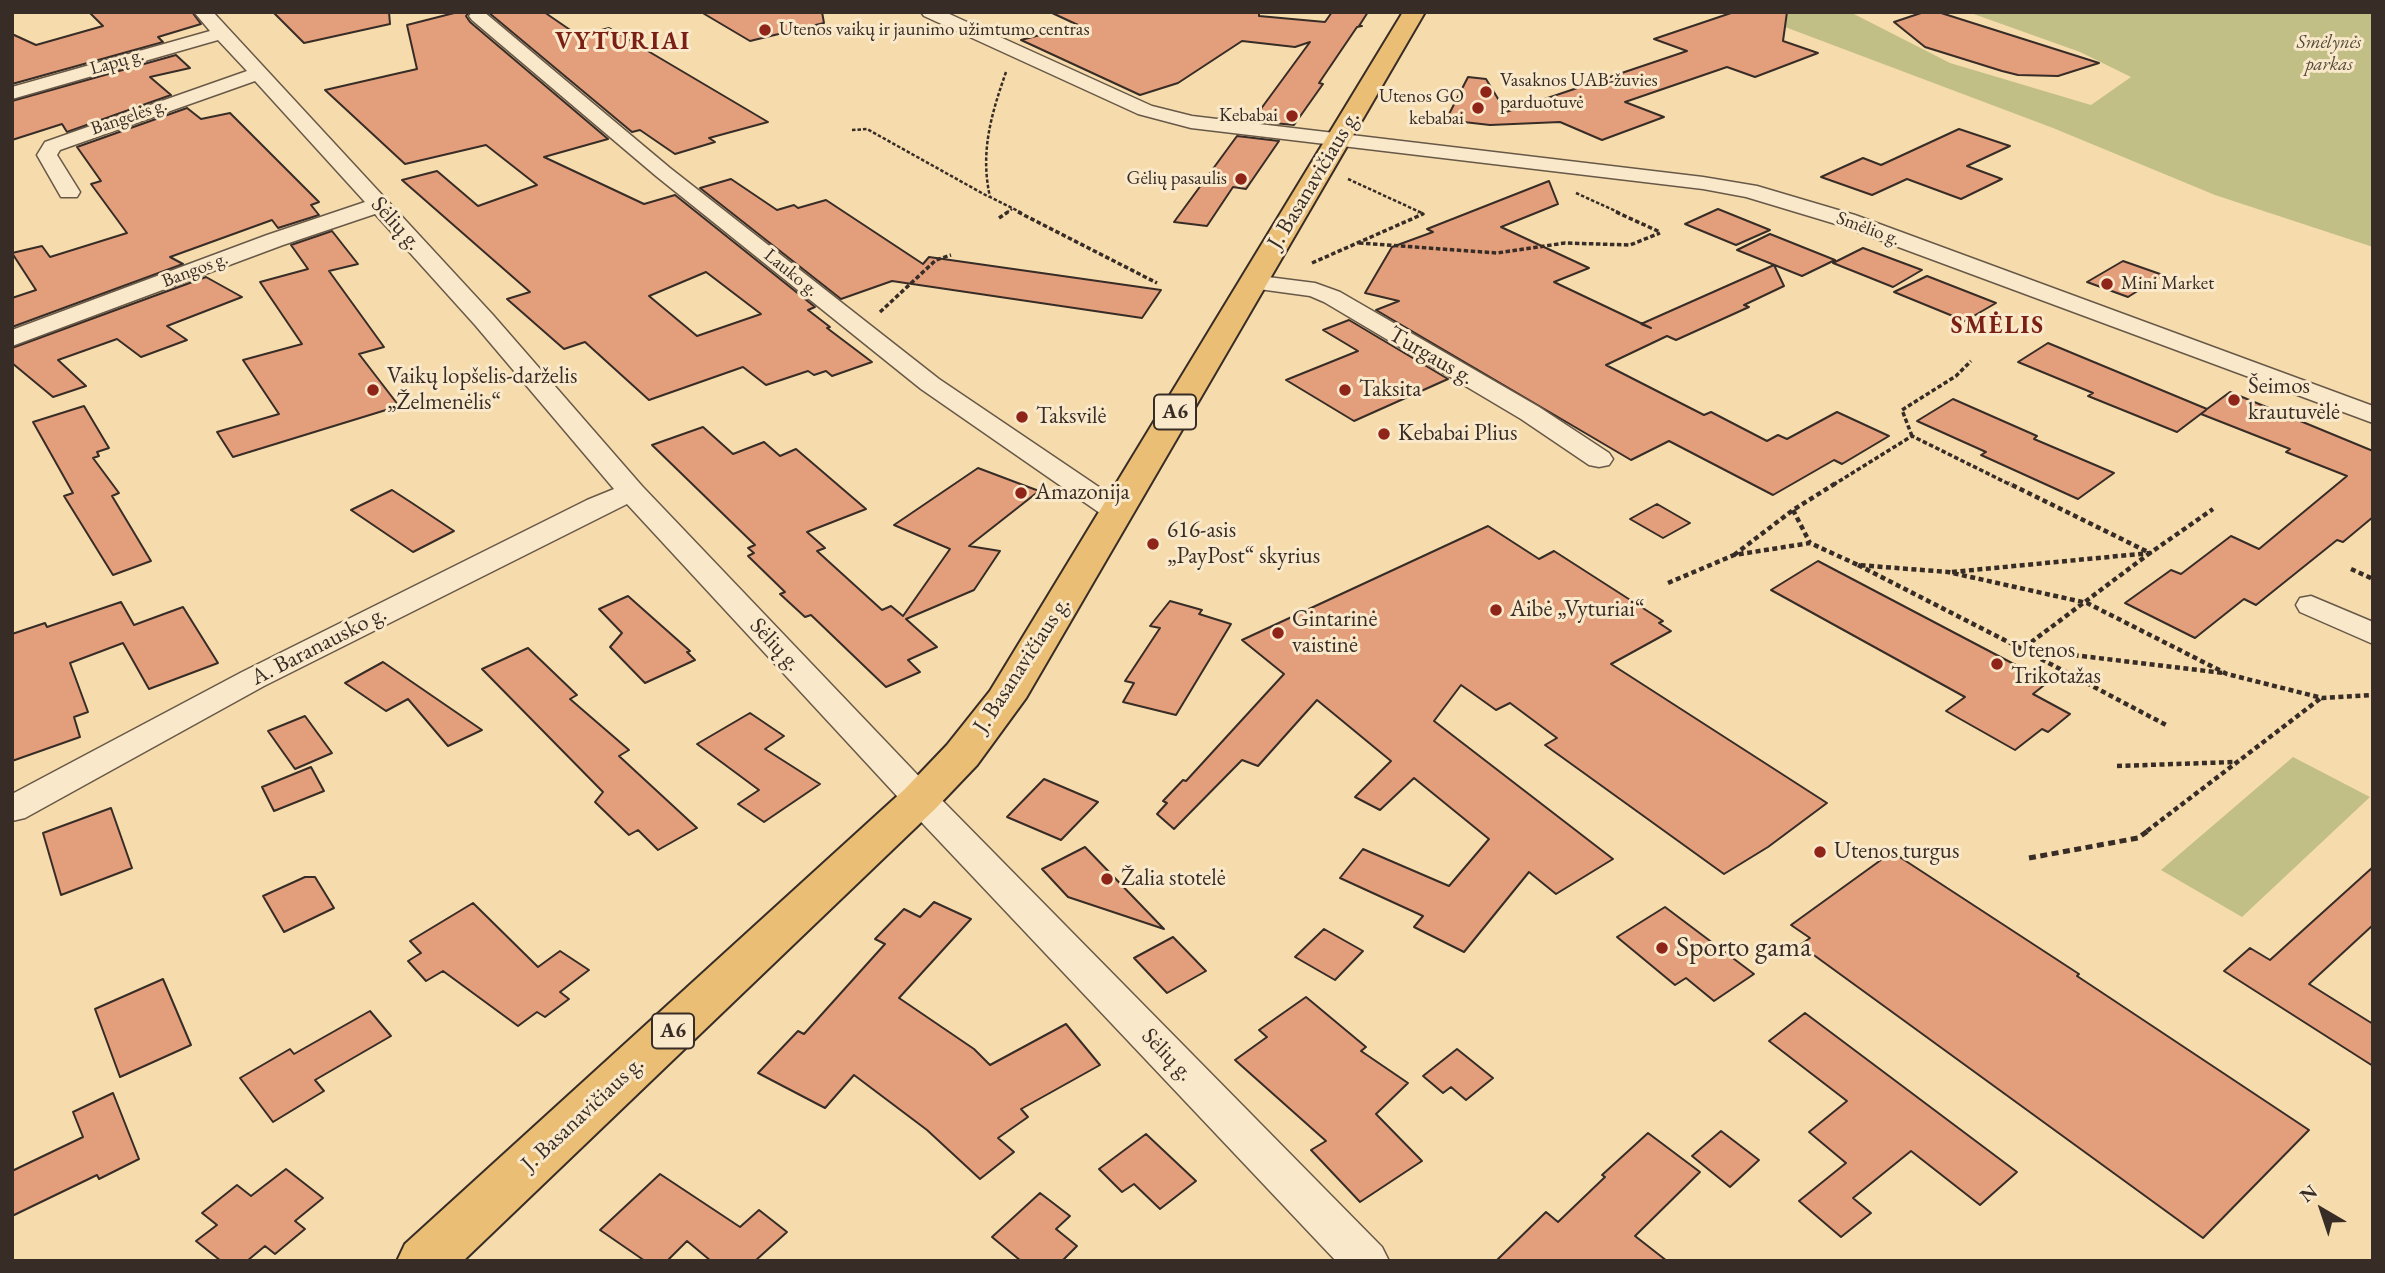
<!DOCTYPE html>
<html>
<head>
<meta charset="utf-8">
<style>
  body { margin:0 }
  #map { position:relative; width:2385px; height:1273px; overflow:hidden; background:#f6dcac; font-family:"EB Garamond",serif }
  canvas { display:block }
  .frame { position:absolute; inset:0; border:14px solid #382c26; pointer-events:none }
  .north { position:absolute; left:2287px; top:1175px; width:70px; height:70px; -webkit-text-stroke:5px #f9e8c9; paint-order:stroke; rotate:321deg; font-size:19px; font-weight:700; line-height:28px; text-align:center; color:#382c26 }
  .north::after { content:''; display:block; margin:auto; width:24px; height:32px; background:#382c26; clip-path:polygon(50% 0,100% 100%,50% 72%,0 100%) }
</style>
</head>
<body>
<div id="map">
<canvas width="2385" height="1273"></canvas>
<div class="frame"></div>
<div class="north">N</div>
</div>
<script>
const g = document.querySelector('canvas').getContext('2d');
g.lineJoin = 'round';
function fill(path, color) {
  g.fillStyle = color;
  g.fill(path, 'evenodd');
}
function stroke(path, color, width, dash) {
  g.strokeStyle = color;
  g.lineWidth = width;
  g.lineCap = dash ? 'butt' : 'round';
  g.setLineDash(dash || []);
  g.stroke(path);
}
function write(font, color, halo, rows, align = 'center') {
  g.font = font + ' "EB Garamond",serif';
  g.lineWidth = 6;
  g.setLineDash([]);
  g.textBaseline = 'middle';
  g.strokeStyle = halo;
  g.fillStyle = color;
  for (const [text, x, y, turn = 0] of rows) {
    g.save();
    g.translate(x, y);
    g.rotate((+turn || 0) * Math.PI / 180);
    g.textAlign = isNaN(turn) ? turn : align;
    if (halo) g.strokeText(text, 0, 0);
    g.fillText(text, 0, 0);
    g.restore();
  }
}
fill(new Path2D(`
  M1787,12H1850L1950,63L2091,105L2131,77L2080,52L1968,12H2373V247L2215,195L2053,128L1785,27Z
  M2293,757L2370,797L2242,917L2161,870Z`), '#c1bf86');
const building = new Path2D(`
  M89,12H192L201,24L158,37L163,42L12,84V34L36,45L103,26Z
  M273,12H389L390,24L304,43Z
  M458,12H469L466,16L470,22L608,139L544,157L644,204L675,195L815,307L808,310L830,327L827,328L872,362L832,376L826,371L814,375L808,371L766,385L743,367L649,400L585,342L564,349L507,299L530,292L402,180L437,171L478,206L537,185L486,145L405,164L325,90L417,69L407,25ZM706,272L761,314L697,336L649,296Z
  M488,12H544L579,36L609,28L768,122L709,138L715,142L675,154L640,130L632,132Z
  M701,12H822L824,23L750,41Z
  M1050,12H1259V16L1325,22L1332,12H1368L1359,26H1362L1357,27L1319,83L1323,84L1294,125L1252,121L1310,42L1295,47L1242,41L1178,83L1140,95L1021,40L1078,25Z
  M1734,12H1787L1783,41L1818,53L1755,77L1727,67L1625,102L1664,117L1602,140L1560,122L1490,125L1446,120L1468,77L1486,79L1506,112L1687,51L1654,39Z
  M1924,12H1938L2099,63L2058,76L2018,75L2002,71L1925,47L1894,22Z
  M176,55L190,68L150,77L171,95L67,132L62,124L12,140V101Z
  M187,108L201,119L230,113L319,202L311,205L319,215L278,228L272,220L170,257L183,264L12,327V298L36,290L12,253L42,246L50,257L127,233L91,184L101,181L77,147Z
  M1959,129L2010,146L1967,166L2002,179L1961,199L1907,179L1872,195L1821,177L1863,158L1881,165Z
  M1237,136L1279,141L1246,189L1233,187L1207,226L1174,222Z
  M731,179L777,210L794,205L798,208L826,200L923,264L929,257L1161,290L1142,318L892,281L841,299L700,188Z
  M1549,181L1558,204L1501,227L1589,268L1554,282L1651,328L1641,324L1774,265L1784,286L1744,305L1749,307L1676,340L1667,336L1606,365L1704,415L1711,412L1767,441L1778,435L1787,439L1837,412L1889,436L1842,464L1834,460L1773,495L1669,441L1631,460L1376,310L1399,301L1365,293L1392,247L1433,232L1427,229Z
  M1718,209L1770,230L1736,245L1685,224Z
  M332,231L358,264L329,271L384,347L359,354L399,406L233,457L217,432L279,414L243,360L302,344L260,282L308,269L291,245Z
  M1770,234L1835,260L1802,276L1737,250Z
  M1863,248L1922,270L1893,287L1833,263Z
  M2123,261L2163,275L2128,297L2087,282Z
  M1927,276L1996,303L1965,321L1894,292Z
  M206,277L242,297L167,326L187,340L141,357L117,339L58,360L86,386L53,397L12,363V348Z
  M1349,320L1448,379L1354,421L1286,380L1358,351L1323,330Z
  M2048,343L2207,409L2230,392L2373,451V517L2343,542L2337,540L2256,605L2244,599L2195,638L2125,603L2171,570L2181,574L2231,536L2259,549L2347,476L2286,452L2290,449L2201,414L2206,410L2177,432L2088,396L2093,393L2018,362Z
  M1953,399L2037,436L2034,439L2114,473L2078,499L1981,455L1986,452L1917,421Z
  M84,406L109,448L97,452L99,456L93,458L119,493L112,496L151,561L113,575L64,496L73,493L33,422Z
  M703,427L733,454L764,442L780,456L796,449L866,509L807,532L825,548L817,551L882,610L891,606L903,616L950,549L894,525L978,468L1039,491L969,546L1000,551L974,590L906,619L937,647L908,660L920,672L886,687L811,615L805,617L780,594L785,592L748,556L754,553L748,548L755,545L652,445Z
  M392,490L412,503L454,531L413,552L351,510Z
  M1657,504L1690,523L1663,538L1630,519Z
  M1488,526L1539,559L1554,551L1663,621L1659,623L1671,631L1611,664L1827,803L1768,847L1724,874L1545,745L1557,738L1510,703L1496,710L1461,685L1434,721L1613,859L1556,894L1529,872L1464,952L1414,927L1423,916L1340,878L1363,849L1449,886L1489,839L1414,778L1380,810L1355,797L1391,761L1317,700L1258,766L1242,760L1174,829L1157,814L1167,803L1163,801L1183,780L1186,781L1284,674L1242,640Z
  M1818,561L2048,682L2033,694L2070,714L2048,732L2042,729L2015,750L1946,711L1965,697L1771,590Z
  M628,596L690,651L687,652L695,660L645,683L610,647L622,633L599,609Z
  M1170,601L1202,610L1199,614L1231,624L1176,715L1123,702L1134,683L1125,681L1160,628L1150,626Z
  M121,602L134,625L183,607L218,663L149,689L123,643L70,663L88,712L74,717L80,737L12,761V634L45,623L47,627Z
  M528,648L577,695L570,699L629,750L619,756L697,828L658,850L638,830L629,835L595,802L603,792L482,669Z
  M383,662L396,671L482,730L448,746L408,699L386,711L345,683Z
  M750,713L784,736L765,749L820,784L764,822L738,804L759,790L697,744Z
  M305,716L332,753L295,769L268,731Z
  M311,767L324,791L274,811L262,787Z
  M1044,779L1098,802L1061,840L1007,817Z
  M111,808L132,868L61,895L43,833Z
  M1085,847L1164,929L1068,897L1042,869Z
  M1892,852L2079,974L2077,976L2309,1130L2203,1238L1800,945L1810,938L1791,925Z
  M2373,867V925L2309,984L2373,1024V1066L2224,971L2250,948L2270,960Z
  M305,877H315L334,908L284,932L263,896Z
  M934,902L971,919L899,998L974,1049L990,1065L1066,1024L1100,1065L1021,1109L1028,1117L998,1138L1014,1152L980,1179L927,1130L854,1075L825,1108L758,1073L798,1031L804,1034L885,944L875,939L904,909L920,917Z
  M473,903L538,967L560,951L589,970L560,992L569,999L545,1017L537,1012L518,1026L443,971L426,981L408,961L421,953L410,941Z
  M1665,907L1754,974L1714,1001L1686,978L1675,985L1617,937Z
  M1324,929L1363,951L1335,980L1295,957Z
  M1173,937L1206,971L1167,993L1134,958Z
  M163,979L191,1045L120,1077L95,1009Z
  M1306,997L1366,1047L1361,1051L1408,1083L1376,1114L1422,1161L1360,1202L1311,1150L1326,1141L1235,1060L1267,1037L1259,1030Z
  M370,1011L391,1036L315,1080L324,1091L273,1122L240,1078L290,1049L294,1054Z
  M1805,1013L2017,1172L1980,1205L1911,1151L1853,1198L1871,1213L1841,1237L1799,1201L1846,1163L1809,1132L1847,1101L1769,1041Z
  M1457,1049L1493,1078L1466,1100L1451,1087L1443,1093L1423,1076Z
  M113,1093L139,1159L99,1179L97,1175L12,1216V1171L83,1137L73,1112Z
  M1721,1131L1759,1160L1730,1187L1692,1156Z
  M1648,1133L1700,1172L1635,1236L1667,1261H1496L1546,1212L1558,1222L1605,1177L1602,1175Z
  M1146,1134L1196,1181L1160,1209L1134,1184L1122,1192L1099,1169Z
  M286,1169L323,1198L295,1221L305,1229L275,1254L265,1246L247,1261H221L196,1241L217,1225L202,1213L237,1185L251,1196Z
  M660,1174L740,1227L759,1210L787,1232L755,1261H711L687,1241L667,1261H645L600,1230Z
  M1040,1193L1070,1216L1056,1229L1077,1246L1062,1261H1021L992,1237Z`);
fill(building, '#e39f7c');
stroke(building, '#382c26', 2);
const street = new Path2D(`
  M194,12H213L493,315L642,486L932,790L1382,1247L1389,1261H1336L908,808L627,504L264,686L25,818L12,821V794L242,672L587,500L614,489L475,325L375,214L283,245L12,346V330L267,235L365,202L255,81L60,150L57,155L80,192L77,197H61L37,155L45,142L247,71L218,40L12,99V87L210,31Z
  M472,12H484L670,168L939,379L1127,506L1131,512L1127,518L1117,521L1107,518L921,389L656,176L472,20L469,16Z
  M921,12H945L1152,106L1192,116L1703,177L1757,186L1855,215L2373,406V423L1839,225L1746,197L1703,189L1191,128L1138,114L924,16Z
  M1252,275L1315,283L1340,292L1539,407L1609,453L1613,459L1609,465L1599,467L1589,465L1521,419L1324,302L1310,296L1244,287L1240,282L1244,277Z
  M2311,596L2373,622V644L2300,612L2296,605L2300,598Z`);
const primary = new Path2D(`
  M1403,12H1425L1026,698L977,765L935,809L463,1261H397L405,1244L905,789L947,745L990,691Z`);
stroke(street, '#685848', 3);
stroke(primary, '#382c26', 4);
stroke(new Path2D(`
  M1006,72C991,115 980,152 990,197L1022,213
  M852,130L867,129L989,197
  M1348,179L1422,213
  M1576,193L1620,213
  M1006,213L1012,209`), '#382c26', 2.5, [3.5, 2]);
stroke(new Path2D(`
  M1018,212L1157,283
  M1616,212L1660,232
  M999,218L1008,212
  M1359,243L1497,253L1565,243L1630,245L1660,233
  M1312,263L1423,214L1418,212
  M880,312L936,260L951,255
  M1912,436L1902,410L1956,376L1971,361
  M1833,485L1912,436L2011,485`), '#382c26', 3.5, [4.5, 2.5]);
stroke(new Path2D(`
  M1793,510L1810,543
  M1734,555L1793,510L1836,483
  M1858,565L2022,649L2150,553L2008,483
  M2351,569L2373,579
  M1952,572L2150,553L2213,509
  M1668,583L1734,555L1810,543L1858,565L1948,572L2087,603L2227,674L2322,698L2373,695
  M2023,649L2223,673
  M2026,651L2166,725
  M2117,766L2235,762
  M2147,831L2321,698`), '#382c26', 4.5, [5, 3.5]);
stroke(new Path2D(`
  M2029,858L2138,838L2149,830`), '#382c26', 5, [7, 4.5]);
fill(street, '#f9e8c9');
fill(primary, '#ebbe76');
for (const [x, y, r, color] of [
  [765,30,7,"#8f2418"],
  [1486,92,7,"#8f2418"],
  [1478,108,7,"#8f2418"],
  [1292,116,7,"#8f2418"],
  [1241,179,7,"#8f2418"],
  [2107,284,7,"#8f2418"],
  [373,390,7,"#8f2418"],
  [1345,390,7,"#8f2418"],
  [2234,400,7,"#8f2418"],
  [1022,417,7,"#8f2418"],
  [1384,434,7,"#8f2418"],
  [1021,493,7,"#8f2418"],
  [1153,544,7,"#8f2418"],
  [1496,610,7,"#8f2418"],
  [1278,633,7,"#8f2418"],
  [1997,664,7,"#8f2418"],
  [1820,852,7,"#8f2418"],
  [1107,879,7,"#8f2418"],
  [1662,948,7,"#8f2418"]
]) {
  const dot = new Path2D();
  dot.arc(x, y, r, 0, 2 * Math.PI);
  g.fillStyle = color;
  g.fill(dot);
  stroke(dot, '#f9e8c9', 2.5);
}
write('19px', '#382c26', '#f9e8c9', [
  ["Utenos vaikų ir jaunimo užimtumo centras",779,30],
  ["Vasaknos UAB-žuvies",1500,81],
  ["parduotuvė",1500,103],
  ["Utenos GO",1464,97,"right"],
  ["kebabai",1464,119,"right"],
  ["Kebabai",1278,116,"right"],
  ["Gėlių pasaulis",1227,179,"right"],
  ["Mini Market",2121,284]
], 'left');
write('italic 19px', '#534939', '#f9e8c9', [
  ["Smėlynės",2329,43],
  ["parkas",2329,65]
]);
write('19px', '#382c26', '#f9e8c9', [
  ["Lapų g.",117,62,-16],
  ["Bangelės g.",129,117,-19],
  ["Smėlio g.",1868,229,20],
  ["Bangos g.",195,270,-21],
  ["Lauko g.",791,273,39]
]);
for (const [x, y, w] of [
  [1175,412,42],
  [673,1031,42]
]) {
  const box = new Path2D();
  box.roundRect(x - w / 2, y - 17.5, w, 35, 5);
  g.fillStyle = '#f9e8c9';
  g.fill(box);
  stroke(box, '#382c26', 2);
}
write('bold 21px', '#382c26', null, [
  ["A6",1175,412],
  ["A6",673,1031]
]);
write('23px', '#382c26', '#f9e8c9', [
  ["J. Basanavičiaus g.",1314,180,-59],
  ["Sėlių g.",396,224,48],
  ["Turgaus g.",1431,356,30],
  ["Sėlių g.",775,645,47],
  ["A. Baranausko g.",319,646,-27],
  ["J. Basanavičiaus g.",1022,665,-57],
  ["Sėlių g.",1167,1055,46],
  ["J. Basanavičiaus g.",583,1114,-43]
]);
write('23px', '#382c26', '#f9e8c9', [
  ["Vaikų lopšelis-darželis",387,377],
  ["„Želmenėlis“",387,403],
  ["Šeimos",2248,387],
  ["krautuvėlė",2248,413],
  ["Taksita",1359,390],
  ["Taksvilė",1036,417],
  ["Kebabai Plius",1398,434],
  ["Amazonija",1035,493],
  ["616-asis",1167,531],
  ["„PayPost“ skyrius",1167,557],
  ["Aibė „Vyturiai“",1510,610],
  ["Gintarinė",1292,620],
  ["vaistinė",1292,646],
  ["Utenos",2011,651],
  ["Trikotažas",2011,677],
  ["Utenos turgus",1834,852],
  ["Žalia stotelė",1121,879]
], 'left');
g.letterSpacing = '2px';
write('bold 24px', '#7a1f14', '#f9e8c9', [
  ["VYTURIAI",623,42],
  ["SMĖLIS",1998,326]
]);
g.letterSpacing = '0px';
write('28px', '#382c26', '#f9e8c9', [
  ["Sporto gama",1676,948]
], 'left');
</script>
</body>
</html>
